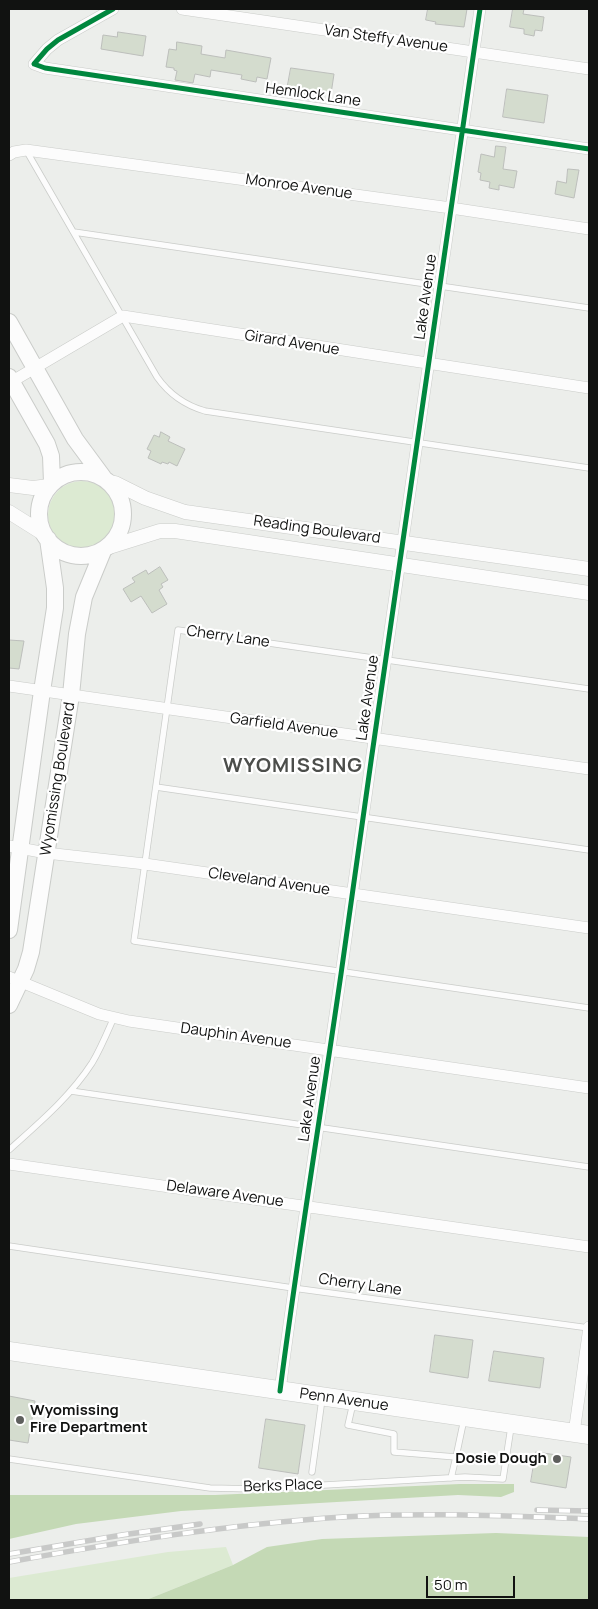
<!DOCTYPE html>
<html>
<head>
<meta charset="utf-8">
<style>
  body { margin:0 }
  #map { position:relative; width:598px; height:1609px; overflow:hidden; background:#eceeeb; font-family:Manrope,sans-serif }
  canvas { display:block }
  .frame { position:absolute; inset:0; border:10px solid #111211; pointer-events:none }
  .scale { position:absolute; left:426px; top:1576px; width:89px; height:22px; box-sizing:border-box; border:2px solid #111211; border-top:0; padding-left:6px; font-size:15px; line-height:18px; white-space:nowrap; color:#111211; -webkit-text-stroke:4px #fff; paint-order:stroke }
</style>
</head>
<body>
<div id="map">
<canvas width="598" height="1609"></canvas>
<div class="frame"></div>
<div class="scale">50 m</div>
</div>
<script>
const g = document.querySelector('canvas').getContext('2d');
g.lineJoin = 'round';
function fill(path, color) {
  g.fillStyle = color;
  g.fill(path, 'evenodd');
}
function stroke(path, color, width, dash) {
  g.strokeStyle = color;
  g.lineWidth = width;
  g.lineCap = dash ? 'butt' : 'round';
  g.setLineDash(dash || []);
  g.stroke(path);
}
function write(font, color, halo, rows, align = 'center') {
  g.font = font + ' Manrope,sans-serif';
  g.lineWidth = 4.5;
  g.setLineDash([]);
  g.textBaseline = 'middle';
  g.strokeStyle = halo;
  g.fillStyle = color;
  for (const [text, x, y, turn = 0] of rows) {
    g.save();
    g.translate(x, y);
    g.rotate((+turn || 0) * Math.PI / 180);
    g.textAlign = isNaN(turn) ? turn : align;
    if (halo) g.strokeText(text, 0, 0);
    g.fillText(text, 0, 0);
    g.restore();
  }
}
fill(new Path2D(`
  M48 515a34 34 0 1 1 68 0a34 34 0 1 1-68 0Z
  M226,1547L233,1565L146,1600H9V1578L168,1552Z`), '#dcead2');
fill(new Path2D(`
  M460,1484H514V1492L501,1497L458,1495L181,1511L76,1524L9,1539V1495H215Z
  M496,1533L589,1537V1600H146L233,1565L267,1547L322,1539Z`), '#c4d9b5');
const building = new Path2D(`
  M428,9H467L464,27L435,24L436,22L426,20Z
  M513,9H524L523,14L544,17L542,31L535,30L534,36L524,34V29L510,27Z
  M118,32L146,36L143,56L101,49L103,35L117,37Z
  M177,42L202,46L201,54L225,58L226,50L271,58L267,79L257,77L256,82L241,79L242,75L211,70L210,77L195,74L193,83L175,80L177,71L174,70V68L166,67L169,49L176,50Z
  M291,68L334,74L331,94L312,91L311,100L299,98V92L287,90Z
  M507,89L548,95L544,123L503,117Z
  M496,146L506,147L503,169L517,171L514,188L499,185V190L489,188L490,182L480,180L481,173L478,172L481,154L494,157Z
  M568,169L579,170L574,198L555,194L557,181L566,183Z
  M161,432L170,437L168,441L185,449L177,466L169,462L168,464L162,462L161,464L148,458L151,451L147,449L154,435L159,437Z
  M160,567L168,580L161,584L163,587L159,590L167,604L152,613L141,596L131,602L123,589L135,582L132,578L146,570L148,574Z
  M9,640L24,641L19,669L9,668Z
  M435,1335L473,1340L468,1378L430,1372Z
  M494,1351L544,1358L540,1388L489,1381Z
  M9,1396L35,1401L28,1443L9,1440Z
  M266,1419L305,1425L298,1474L259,1468Z
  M536,1452L571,1457L566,1488L531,1482Z`);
fill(building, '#d4dcce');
stroke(building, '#bcbebb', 1);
const service = new Path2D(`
  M26,150L157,377C169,394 184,405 205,411L589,468
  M74,232L589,308
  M589,689L178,630L134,941L589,1008
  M156,787L589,850
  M71,1091L589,1167
  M9,1150C39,1123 70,1097 92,1063C101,1048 107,1033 114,1017
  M9,1246L293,1288L589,1328
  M353,1403L348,1425L394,1434V1452L456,1457L464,1419
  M9,1459L210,1488L255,1489L465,1477L503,1479L511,1427
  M312,1472L322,1399
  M451,1478L456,1457`);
const minor = new Path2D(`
  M113,9L58,40L47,49L34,64L45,68L589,149
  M182,9L589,69
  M9,155L14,152L26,150L451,208L589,229
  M11,382L123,316L589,388
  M9,686L589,769
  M9,846L46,853L145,864L589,928
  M9,977L99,1014L129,1021L589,1088
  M9,1164L589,1247
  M280,1391C298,1251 321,1113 341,974C386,652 433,330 480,9
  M574,1433L589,1327`);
const tertiary = new Path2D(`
  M110,482L115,483L145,498L185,512L589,569
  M9,485L33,488L49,486
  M9,512L44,534
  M109,547L160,531H175L589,593`);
const secondary = new Path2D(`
  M9,322L75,439L103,477
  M9,377L47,444L51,456L52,483
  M39 514a42 42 0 1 1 84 0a42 42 0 1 1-84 0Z
  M9,930L42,691L55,608V588L48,539
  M9,1005L26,969L31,952L71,695L77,634L84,597L103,551`);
const primary = new Path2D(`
  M9,1351L589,1435`);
stroke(service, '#caccc9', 7);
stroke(minor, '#caccc9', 12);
stroke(tertiary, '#caccc9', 15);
stroke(secondary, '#caccc9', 18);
stroke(primary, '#caccc9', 19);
stroke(service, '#fcfcfc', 5.5);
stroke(minor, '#fcfcfc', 11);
stroke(tertiary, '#fcfcfc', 14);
stroke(secondary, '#fcfcfc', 16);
stroke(primary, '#fcfcfc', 18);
const rail = new Path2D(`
  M537,1510L589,1511
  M9,1554L122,1535L200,1524
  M9,1562C119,1542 231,1524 343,1517C425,1512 507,1516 589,1519`);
stroke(rail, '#c8c9c8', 5.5);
stroke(rail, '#fff', 4, [11]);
stroke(new Path2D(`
  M113,9L58,40L47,49L34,64L45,68L589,149
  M280,1391C298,1251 321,1113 341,974C386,652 433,330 480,9`), '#00873e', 5);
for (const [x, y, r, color] of [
  [20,1420,5,"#5e5f5d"],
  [557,1459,5,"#5e5f5d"]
]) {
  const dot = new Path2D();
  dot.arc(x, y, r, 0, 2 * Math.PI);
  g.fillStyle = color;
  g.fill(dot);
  stroke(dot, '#fff', 2);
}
write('15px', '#111211', '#fff', [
  ["Van Steffy Avenue",386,39,8],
  ["Hemlock Lane",313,95,8],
  ["Monroe Avenue",299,187,8],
  ["Lake Avenue",426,297,-82],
  ["Girard Avenue",292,343,9],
  ["Reading Boulevard",317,530,8],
  ["Cherry Lane",228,637,8],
  ["Lake Avenue",368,698,-82],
  ["Garfield Avenue",284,726,8],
  ["Wyomissing Boulevard",58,779,-81],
  ["Cleveland Avenue",269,882,8],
  ["Dauphin Avenue",236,1036,8],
  ["Lake Avenue",310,1099,-82],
  ["Delaware Avenue",225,1194,8],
  ["Cherry Lane",360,1285,8],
  ["Penn Avenue",344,1400,8],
  ["Berks Place",283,1486,-2]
]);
write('bold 15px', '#111211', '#fff', [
  ["Wyomissing",30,1411],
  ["Fire Department",30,1428],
  ["Dosie Dough",547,1459,"right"]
], 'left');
g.letterSpacing = '1px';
write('bold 20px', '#4c4e4b', '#fff', [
  ["WYOMISSING",293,766]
]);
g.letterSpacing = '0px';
</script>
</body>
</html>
